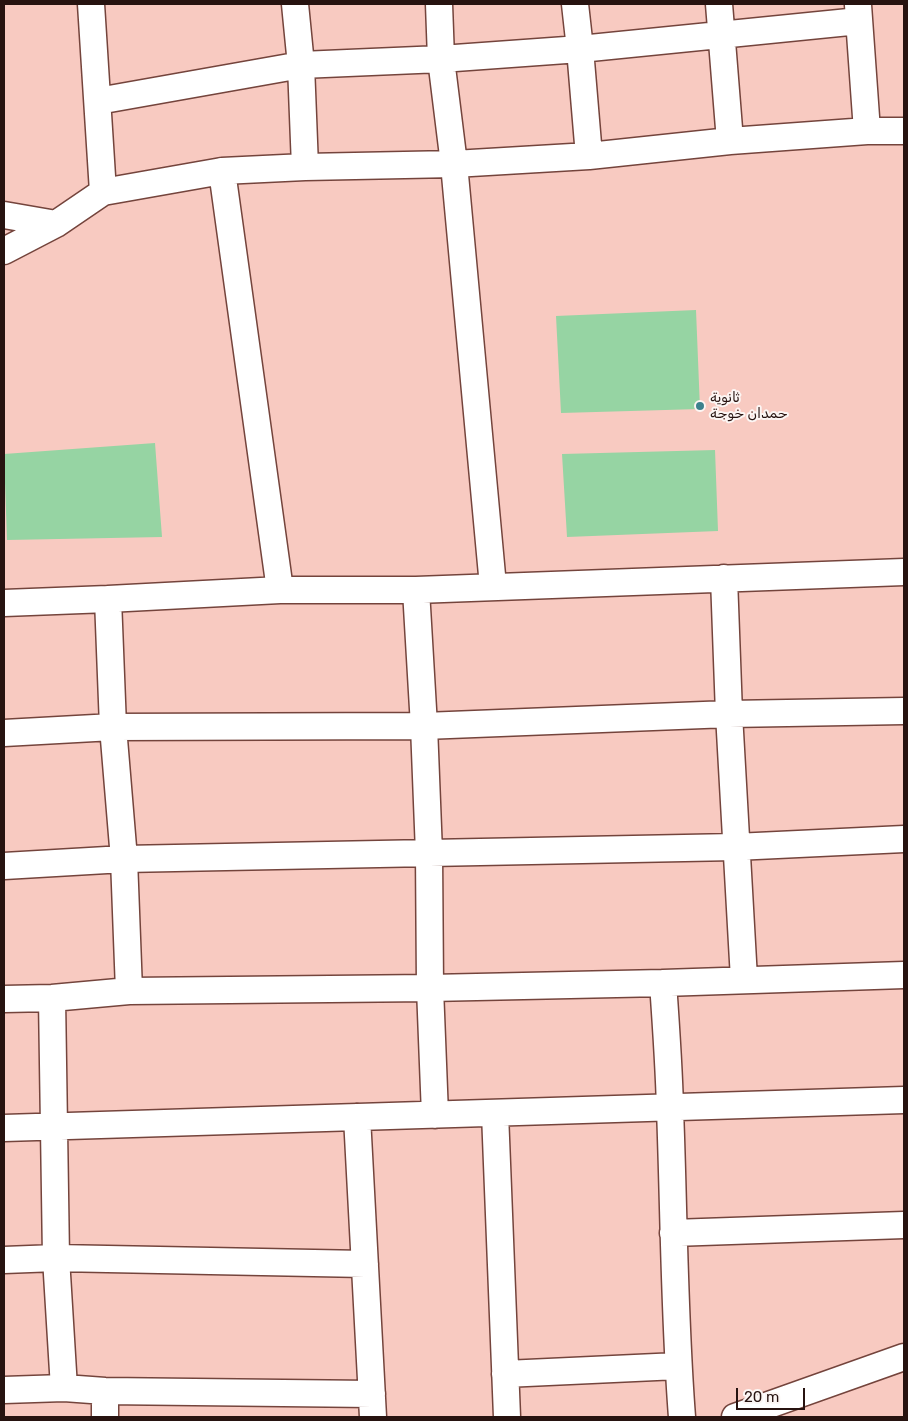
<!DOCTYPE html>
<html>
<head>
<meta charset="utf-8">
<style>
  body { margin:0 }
  #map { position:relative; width:908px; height:1421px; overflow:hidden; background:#f8cac1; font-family:Rubik,sans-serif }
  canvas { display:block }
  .frame { position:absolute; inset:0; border:5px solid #271310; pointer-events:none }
  .scale { position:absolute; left:736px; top:1388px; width:69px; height:22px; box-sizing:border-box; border:2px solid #271310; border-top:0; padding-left:6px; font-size:15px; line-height:18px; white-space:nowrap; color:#271310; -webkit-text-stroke:4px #fcf6f4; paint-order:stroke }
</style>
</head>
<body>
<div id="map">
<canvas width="908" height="1421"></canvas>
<div class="frame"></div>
<div class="scale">20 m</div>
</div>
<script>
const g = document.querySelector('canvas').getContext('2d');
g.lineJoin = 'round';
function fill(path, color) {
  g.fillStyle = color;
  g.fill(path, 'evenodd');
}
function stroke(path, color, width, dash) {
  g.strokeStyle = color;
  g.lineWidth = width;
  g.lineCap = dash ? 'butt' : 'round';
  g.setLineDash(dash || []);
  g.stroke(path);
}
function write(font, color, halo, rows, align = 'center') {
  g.font = font + ' Rubik,Cairo,sans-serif';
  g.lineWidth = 4;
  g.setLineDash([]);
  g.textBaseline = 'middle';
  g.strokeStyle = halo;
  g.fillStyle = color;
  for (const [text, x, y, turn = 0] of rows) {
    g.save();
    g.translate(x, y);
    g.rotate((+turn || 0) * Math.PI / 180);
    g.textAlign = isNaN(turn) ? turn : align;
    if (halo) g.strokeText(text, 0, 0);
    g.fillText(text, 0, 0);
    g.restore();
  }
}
fill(new Path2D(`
  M696,310L700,409L561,413L556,316Z
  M155,443L162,537L7,540L4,454Z
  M715,450L718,531L567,537L562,454Z`), '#96d4a3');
const minor = new Path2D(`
  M91,4L103,192
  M295,4L301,65L305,167
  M439,4L441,59L454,164L493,586
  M575,4L580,49L589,156
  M719,4L730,141
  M858,5L867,131
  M98,101L301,65L441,59L580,49L859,21
  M4,215L56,224
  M4,251L56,224L103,192L222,171
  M724,578L729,714L744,979
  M280,590L222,171L305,167L454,164L589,156L730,141L867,131H904
  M416,590L424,726L429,853L430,988L435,1115
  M108,599L113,727L124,859L129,991
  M4,603L108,599L280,590H416L904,572
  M4,733L113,727L424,726L729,714L904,711
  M4,866L124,859L735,847L904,839
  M663,983C666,1025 669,1067 670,1109C674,1212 674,1315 682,1417
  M52,998L56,1258L64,1388
  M4,999L52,998L129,991L430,988L663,983L904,975
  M495,1113L507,1417
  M357,1117L373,1417
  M4,1128L904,1100
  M673,1233L904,1225
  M4,1260L56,1258L365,1264
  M505,1374L678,1366
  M4,1390L64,1388L105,1391L372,1394
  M105,1391V1417
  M735,1417L904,1357`);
stroke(minor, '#74443c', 29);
stroke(minor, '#fff', 26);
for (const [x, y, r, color] of [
  [700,406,5,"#3c818d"]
]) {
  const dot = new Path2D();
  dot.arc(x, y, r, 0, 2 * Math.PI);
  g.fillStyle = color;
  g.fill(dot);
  stroke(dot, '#fcf6f4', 2);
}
write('14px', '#271310', '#fcf6f4', [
  ["ثانوية",710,398],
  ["حمدان خوجة",710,414]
], 'left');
</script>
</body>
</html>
